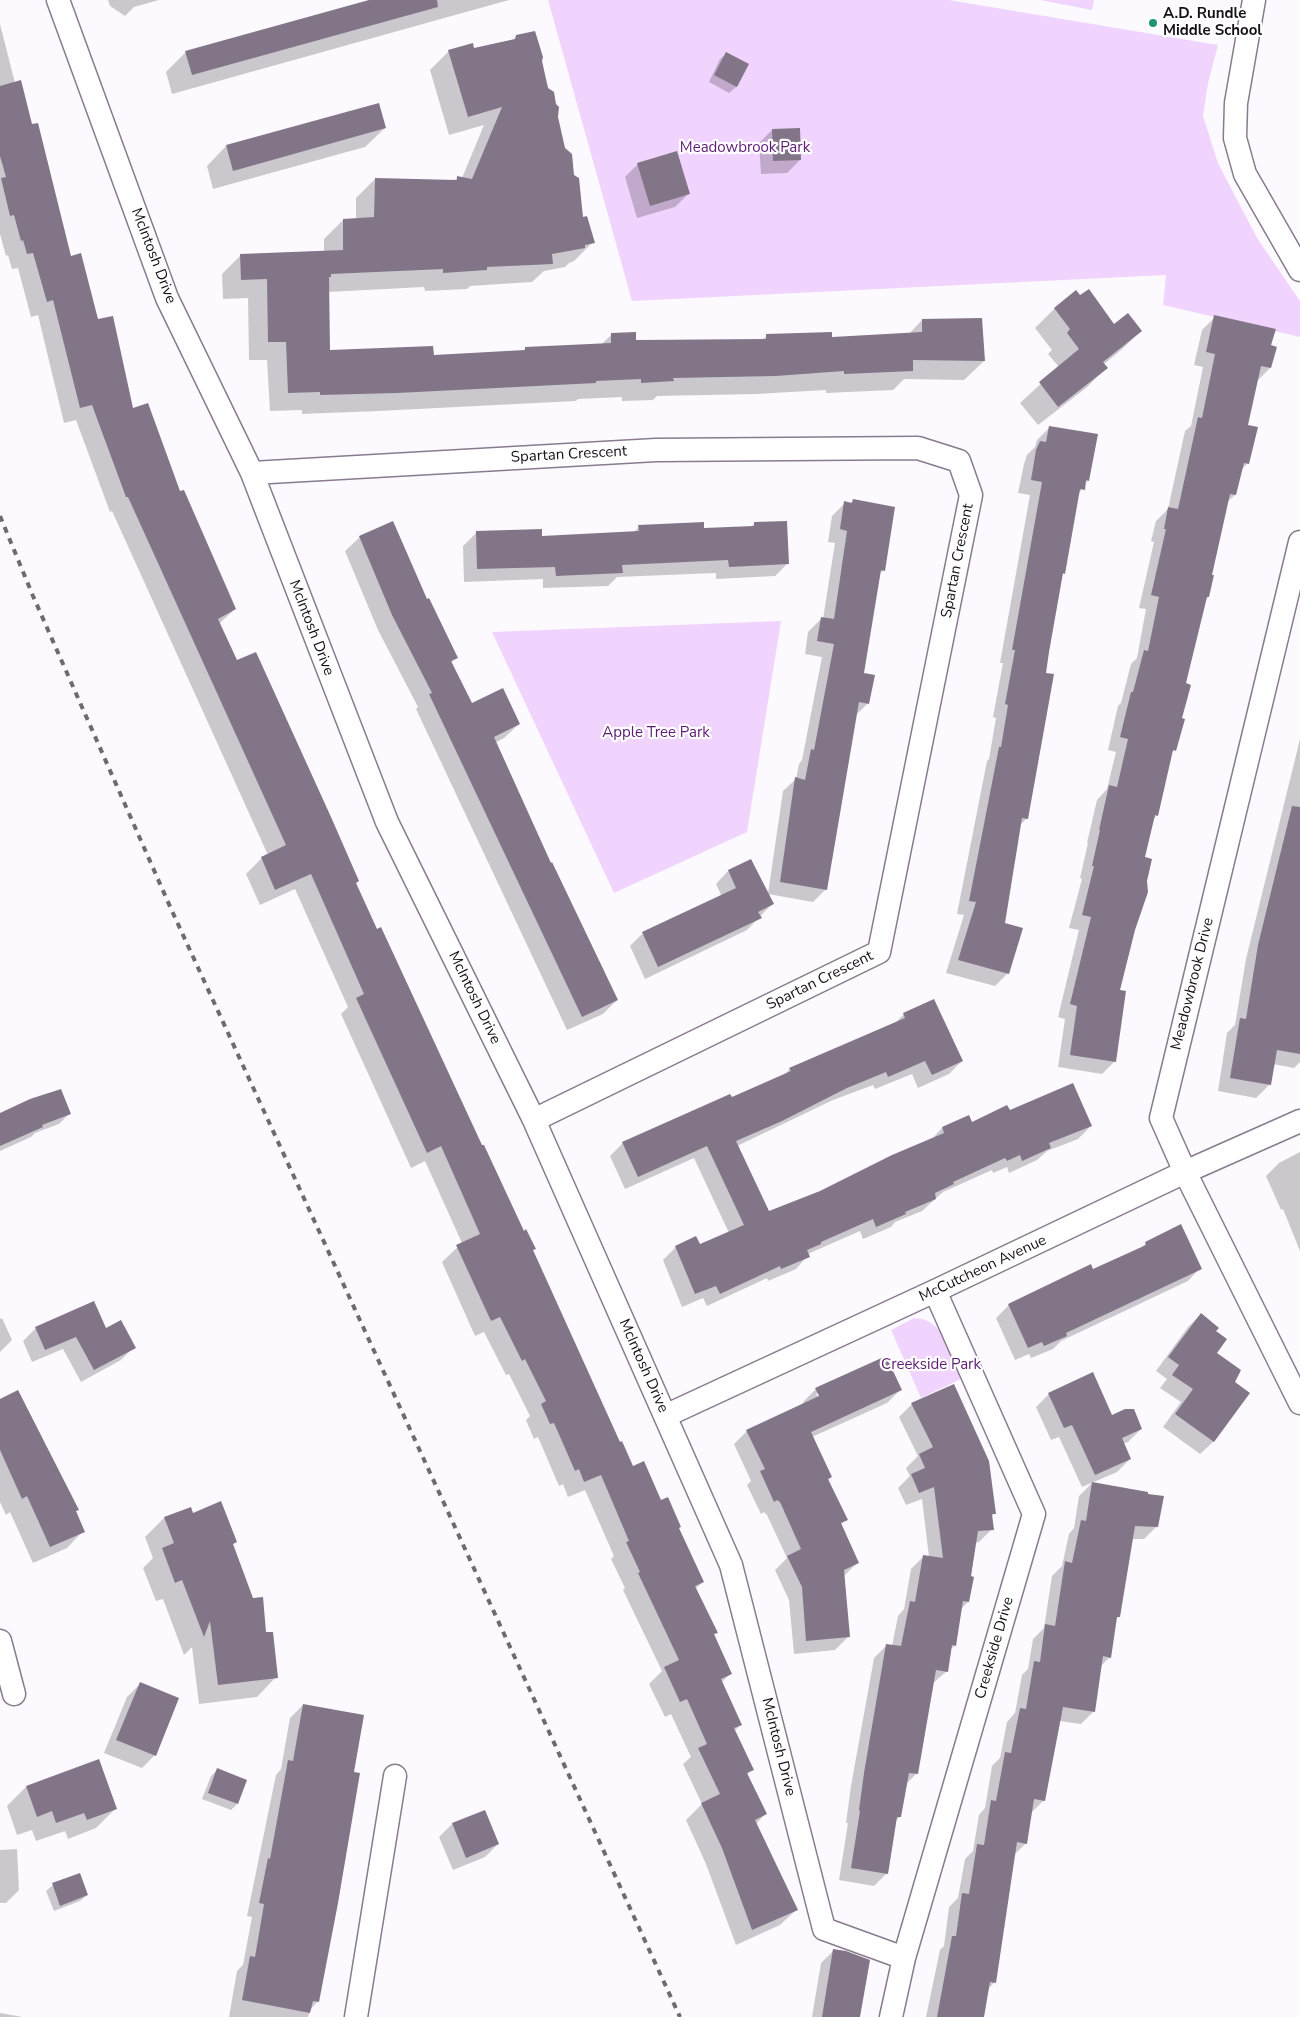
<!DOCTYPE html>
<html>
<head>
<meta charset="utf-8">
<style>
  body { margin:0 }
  canvas { display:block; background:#fdfaff }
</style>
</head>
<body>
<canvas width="1300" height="2017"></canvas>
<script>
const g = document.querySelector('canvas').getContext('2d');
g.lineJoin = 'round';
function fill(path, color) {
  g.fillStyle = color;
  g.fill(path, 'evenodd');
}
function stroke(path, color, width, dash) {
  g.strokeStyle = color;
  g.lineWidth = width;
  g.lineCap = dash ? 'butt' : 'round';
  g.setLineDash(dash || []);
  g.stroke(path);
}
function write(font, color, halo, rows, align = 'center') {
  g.font = font + ' "Nunito Sans",sans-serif';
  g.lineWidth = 4.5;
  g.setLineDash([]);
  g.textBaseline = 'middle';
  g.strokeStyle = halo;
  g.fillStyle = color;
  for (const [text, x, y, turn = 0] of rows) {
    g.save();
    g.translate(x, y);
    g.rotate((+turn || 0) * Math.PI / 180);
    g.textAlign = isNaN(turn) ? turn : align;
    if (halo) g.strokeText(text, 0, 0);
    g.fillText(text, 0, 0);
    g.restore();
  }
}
fill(new Path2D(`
  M548,0H949L1218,45L1208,83L1203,116L1218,163L1257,238L1300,301V337L1163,305L1166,275L632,301Z
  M1040,0H1094L1092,10Z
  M781,621L747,832L614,893L492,632Z
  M914,1318C944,1318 953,1356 963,1378L921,1398L891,1330Z`), '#f0d4fd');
fill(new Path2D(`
  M108,0H159L134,7L125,16L110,6Z
  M373,0H509L172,94L166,72L186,52Z
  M0,24L15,83L70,257L97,321L132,410L179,493L235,609L219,624L237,662L355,884L532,1251L620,1443L632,1467L661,1502L678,1529L703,1582L695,1589L716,1632L713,1636L730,1674L722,1682L741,1725L734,1731L752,1769L747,1775L765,1814L756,1824L796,1910L780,1925L736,1945L706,1864L686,1820L702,1804L683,1764L691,1757L671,1714L665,1717L649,1684L662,1671L623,1590L625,1588L611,1559L614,1556L585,1490L568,1497L563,1484L559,1486L538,1437L534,1439L526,1420L530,1416L509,1374L506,1375L484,1332L475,1336L442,1262L462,1243L425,1161L411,1168L341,1014L348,1007L295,889L260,905L246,874L262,858L268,855L112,511L110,512L76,420L64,423L38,315L31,317L18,268L12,269L8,255L6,256L0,234Z
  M517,37L540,61L557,118L582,219L593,242L574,261L569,263L565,267L544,271L532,282L470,286L467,289L425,291L424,287L328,292L329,351L432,357L523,351L526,348L601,345L612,334L635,342L762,340L767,336L831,338L909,334L922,320L984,361L964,380L904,379L893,390L826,393V390L756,394L657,396L653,400L622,401V397L578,399L576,401L378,411L302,414V410L270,411L267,360H249L248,298L223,299L222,274L241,255L324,252V239L343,220L356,219V198L375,179L454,181L458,177L462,178L484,125L449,135L430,70L449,51L473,49L513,40Z
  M727,53L747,64L736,87L729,93L709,82L720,59Z
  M379,105L385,128L365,147L213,189L207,166L226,146Z
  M772,130L800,160L787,173L761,174L759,143Z
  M638,164L688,194L675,207L637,218L625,177Z
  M1055,308L1114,326L1141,331L1121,350L1103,365L1106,368L1086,388L1038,425L1020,403L1059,367L1048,354L1052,350L1035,328Z
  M1215,317L1270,346V368L1257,381L1246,426L1248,463L1240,471L1235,495L1226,503L1218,535L1208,597L1205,600L1185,684L1174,750L1171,754L1157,815L1153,820L1144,858L1134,929L1118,991L1115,1061L1102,1074L1058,1067L1065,1019L1058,1017L1079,930L1069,928L1082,879L1080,878L1088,843H1087L1097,800L1107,789L1116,752L1108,750L1118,706L1121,703L1131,664L1137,658L1146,609L1139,608L1154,542L1151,541L1156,521L1168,509L1185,431L1191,426L1203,367L1194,365L1202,330Z
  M1050,427L1088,480L1078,495L1064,573L1061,576L1045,674L1027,818L1020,825L1004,924L1008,973L995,986L946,973L964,915L957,914L987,761L989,759L996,718L993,717L1003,663H1000L1030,495L1018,493L1024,464L1027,455L1035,447L1037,440Z
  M853,500L884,570L879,574L863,674L868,703L856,715L826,889L813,902L768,894L783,791L796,779L799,764L802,760L822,657L805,654L808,632L821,619H823L835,543L828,542L832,516L845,503L850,504Z
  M754,524L788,563L775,576L716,579V573L617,577L608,586L543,588V579L464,582L463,546L476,533L541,537L633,533L639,527L703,530L750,528Z
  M360,537L426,600L457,657L451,663L471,705L519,724L504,738L495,743L550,864L617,1000L603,1014L567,1030L416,709L418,707L378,630L345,551Z
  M1300,739V1062L1294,1068L1273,1064L1269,1085L1256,1098L1218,1091L1227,1033L1235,1025L1246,959Z
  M751,861L772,904L747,930L645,979L630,946L643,933L722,897L716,884L728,871Z
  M904,1014L962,1061L949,1074L918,1088L912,1074L875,1089L873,1085L833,1100L737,1146L769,1212L820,1192L930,1141L942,1128L968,1117L972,1123L1009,1112L1091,1126L1078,1139L1047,1151L1037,1160L1009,1173L1007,1167L993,1173L992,1170L943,1192L922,1211L895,1222L891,1227L863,1239L860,1231L810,1253L796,1269L768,1281L767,1278L707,1306L703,1298L682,1307L663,1260L676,1247L699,1246L729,1233L694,1158L625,1189L610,1156L623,1143L783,1076L790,1069L894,1024Z
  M69,1114L59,1124L35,1133L31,1137L0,1151V1115Z
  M1300,1152V1251L1283,1209L1281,1210L1266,1176L1279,1163Z
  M1146,1243L1200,1268L1188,1281L1061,1341L1053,1349L1031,1358L1029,1354L1015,1360L996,1318L1009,1305L1093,1271L1140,1249Z
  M1201,1314L1215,1331V1353L1233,1382L1248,1393L1213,1442L1200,1454L1163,1427L1181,1402L1160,1388L1167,1379L1156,1371L1188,1327Z
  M2,1318L12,1340L0,1352V1319Z
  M36,1328L134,1347L121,1360L81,1382L63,1349L32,1362L23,1341Z
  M816,1389L900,1390L887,1403L812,1437L831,1477L828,1480L846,1519L840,1525L857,1563L844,1576L848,1637L835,1650L794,1654L789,1600L775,1570L787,1558L767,1515L764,1512L761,1514L747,1485L751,1481L734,1444L747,1431L804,1405L803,1402ZM816,1393H819L821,1403Z
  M1049,1394L1141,1429L1128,1442L1123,1444L1130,1459L1117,1472L1082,1487L1059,1437L1051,1440L1036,1407Z
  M0,1401L75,1512L83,1531L67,1548L33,1563L10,1512L6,1515L0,1502Z
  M912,1404L995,1513L991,1517L992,1529L979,1542L975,1543L968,1602L961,1609L955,1645L950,1650L947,1671L932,1684L916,1774L906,1784L900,1817L895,1821L887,1873L874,1886L839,1880L848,1823H846L851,1786L874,1658L887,1645L892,1646L898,1616L904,1609L911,1569L924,1556L929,1557L922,1499L906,1505L898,1488L910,1476L906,1468L918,1456L899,1417Z
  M1092,1483L1157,1526L1144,1539H1132L1118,1617L1115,1620L1110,1657L1100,1667L1094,1711L1081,1724L1059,1721L1044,1800L1031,1813L1026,1843L1014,1855L995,1982L987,1990L982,2017H926L940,1950L944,1946L949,1907L958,1898L965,1859L973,1851L979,1815L985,1808L992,1766L1000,1758L1007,1722L1015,1713L1022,1675L1028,1669L1033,1639L1044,1628L1052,1576L1062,1566L1069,1534L1074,1528L1079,1496Z
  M190,1508L192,1515L236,1541L232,1546L265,1633L276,1677L257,1697L199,1704L192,1647L184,1655L163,1599L156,1601L143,1568L153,1558L145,1537L164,1518Z
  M140,1684L155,1755L142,1768L104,1753L127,1697Z
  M303,1705L318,2001L310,2010L308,2017H229L237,1971L243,1965L252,1917L247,1916L276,1775L281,1769L290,1718Z
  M217,1770L246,1780L237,1804L231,1810L202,1799L211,1776Z
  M26,1787L115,1809L96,1828L68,1839L65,1831L36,1841L32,1830L17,1835L7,1806Z
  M485,1811L498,1844L485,1857L453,1870L439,1837L452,1824Z
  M17,1849L19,1890L6,1903H0V1850Z
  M53,1885L87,1895L80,1901L54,1911L46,1891Z
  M834,1950L859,2017H812L821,1963Z
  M0,2013L23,2017H0Z`), '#0003');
fill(new Path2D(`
  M369,0H437L438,7L192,75L185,51Z
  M535,31L543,57L542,61L548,88L554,92L556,104L559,107L558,117L565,148L572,154L574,175L579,178L583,217L587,216L595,243L585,245V248L552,254L553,264L487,267V270L443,273V269L331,274V277H329L330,350L433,346L434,355L525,350V347L611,343V333L636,332V340L766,339V334L832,332V337L922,332V319L982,318L985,361L913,360V371L844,374V371L776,376L673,378L674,381L641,383V379L596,381V383L397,393L320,395V392L288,393L286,342H268L267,279L241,280L240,254L343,250V219L374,217L375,178L457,180V176L472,179L502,107L468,117L448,50L473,43L474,48L515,39L516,35Z
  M726,52L749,64L737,87L714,75Z
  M21,80L32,124L38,123L71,256L81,253L98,319L113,316L133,408L148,403L180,491L184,490L236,609L218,619L237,660L256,652L331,817L359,881L356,883L377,929L381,927L482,1145H484L524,1231L526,1229L536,1249L533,1250L620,1442L622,1441L633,1466L644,1461L661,1500L668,1497L681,1527L679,1528L704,1582L695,1586L718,1633L714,1634L732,1674L721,1679L742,1725L734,1728L754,1770L747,1773L767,1814L755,1820L798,1910L752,1930L722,1848L701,1803L720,1794L698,1748L707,1744L687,1699L680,1702L664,1667L679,1660L638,1573L640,1572L626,1542L629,1541L601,1475L584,1482L579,1469L575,1471L554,1423L550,1424L541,1404L546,1401L525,1359L522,1361L500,1317L491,1321L456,1245L480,1234L441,1146L427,1153L356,998L364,994L311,874L275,890L261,857L286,845L128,497H126L92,405L80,408L53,300L47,302L33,253L27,254L23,240L21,241L14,215L10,216L1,178L6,177L0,156V86Z
  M379,103L386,128L233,171L226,145Z
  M800,128L801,160L773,161L772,129Z
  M677,151L690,194L650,206L637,163Z
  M1089,289L1114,324L1128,313L1142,331L1103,362L1108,368L1058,407L1039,382L1079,349L1067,333L1070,329L1054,308L1076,290L1080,295Z
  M1214,315L1276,329L1271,345L1277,347L1271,368L1261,366L1248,425L1258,427L1249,464L1244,463L1236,495L1230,494L1212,575H1214L1209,597H1207L1186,683L1191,685L1182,718L1185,719L1176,751L1173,750L1158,816L1155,815L1145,857L1152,859L1147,881L1148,892L1135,930L1120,990L1126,991L1116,1062L1070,1055L1077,1006L1070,1004L1091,917L1082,915L1094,866H1092L1100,830H1099L1109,785L1117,787L1128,739L1120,737L1131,692H1133L1144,650L1148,651L1159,597L1151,595L1166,529H1164L1168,507L1178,509L1198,417L1202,418L1215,354L1206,352Z
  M1049,426L1098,434L1089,481L1086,480L1085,490L1080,489L1065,574L1063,573L1049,652L1046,673L1054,674L1028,819L1022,818L1005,923L1023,928L1009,974L958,960L976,902L969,901L999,747H1001L1008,705L1005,704L1015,650H1012L1042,482L1031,480L1036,450L1040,441L1046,442Z
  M853,499L895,507L885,571L881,570L864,673L875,675L869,704L859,702L827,890L780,882L795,777L805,780L811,749L814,750L834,644L817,641L821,617L834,619L847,531L840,529L844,501L852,503Z
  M393,521L427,599L429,598L458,658L451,661L472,703L503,688L520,724L494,737L551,863L552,862L618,1000L582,1017L429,694L432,693L392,615L359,536Z
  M787,521L789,564L729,567L728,560L622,565L623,573L556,576L555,567L477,569L476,531L542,529V536L639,531L638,525L704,522V528L754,526V522Z
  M1292,806L1300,807V1054L1277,1050L1271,1085L1230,1078L1240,1018L1246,1019L1258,945Z
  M751,859L774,904L758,912L762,918L658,967L642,932L736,888L728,870Z
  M934,999L963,1061L932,1075L925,1061L888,1077L886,1072L847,1088L782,1121L736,1141L769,1211L820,1191L892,1155L944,1133L942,1127L969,1115L972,1122L1007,1105L1010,1110L1073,1083L1092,1126L1049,1143L1051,1148L1022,1161L1020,1155L1007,1161L1005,1158L953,1182L954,1184L935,1193L936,1199L905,1212L906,1214L876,1227L873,1219L821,1242V1244L807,1250L810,1257L781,1269L780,1266L720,1294L716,1286L695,1294L675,1246L696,1236L700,1244L744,1225L707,1146L638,1177L622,1142L730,1094L732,1097L791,1071L789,1068L905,1018L903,1013Z
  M61,1089L71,1114L42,1125L43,1127L0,1146V1113L30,1099Z
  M1181,1224L1202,1269L1066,1333L1067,1336L1044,1346L1042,1342L1028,1348L1008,1304L1091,1264L1093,1269L1146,1245L1145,1242Z
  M94,1301L106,1328L121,1320L136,1348L94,1370L76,1337L45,1350L35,1327Z
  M1201,1313L1219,1328L1216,1331L1227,1339L1217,1353L1241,1370L1235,1382L1250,1393L1214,1442L1175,1414L1193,1389L1172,1375L1179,1365L1168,1357Z
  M886,1356L902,1390L811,1432L832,1477L828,1479L848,1520L841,1523L859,1563L844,1570L850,1637L806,1641L802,1587L787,1556L801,1549L780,1502L777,1500L774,1502L760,1471L765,1469L746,1430L819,1396L815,1388Z
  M1093,1372L1112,1415L1125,1409H1134L1142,1429L1122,1438L1131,1459L1095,1475L1072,1425L1064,1428L1048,1393Z
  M954,1384L989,1461L996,1514H992L994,1530L978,1531L971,1576L974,1577L969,1602L963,1601L956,1646L952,1645L948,1672L936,1670L918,1774L909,1773L901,1817H897L888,1874L851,1868L860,1811L859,1810L864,1773L886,1644L901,1646L910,1601L915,1602L923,1555L943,1558L934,1487L919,1493L911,1474L925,1468L919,1454L933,1447L911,1403Z
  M18,1390L79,1510L76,1511L85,1532L50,1547L27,1496L22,1499L0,1450V1399Z
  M1092,1482L1148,1492V1494L1164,1496L1158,1527L1135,1526L1120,1617H1117L1111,1658L1103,1656L1095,1712L1063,1707L1045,1801L1034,1799L1027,1844L1017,1842L996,1983L990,1982L984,2017H937L952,1936H956L962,1893L969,1894L977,1844L984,1845L991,1800L996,1801L1005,1752L1011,1753L1020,1708L1026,1709L1034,1661L1040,1662L1045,1624L1055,1626L1065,1561L1072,1563L1081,1520L1086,1521Z
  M221,1501L237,1542L233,1544L253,1598L263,1597L266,1632H273L278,1678L218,1685L210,1621L204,1637L182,1580L175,1583L162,1548L174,1543L164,1517L191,1507L193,1513Z
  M140,1682L179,1698L156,1756L116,1740Z
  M303,1704L364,1715L354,1772L360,1773L338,1903L319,2002L313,2001L310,2013L242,2000L250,1956L255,1957L264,1904L259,1903L268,1858L270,1859L288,1760L293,1761Z
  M99,1759L117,1809L87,1820L84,1813L56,1823L52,1811L37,1817L26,1786Z
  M217,1768L247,1780L238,1804L208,1793Z
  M485,1810L499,1844L466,1858L452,1823Z
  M80,1873L88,1895L60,1906L52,1883Z
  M833,1949L846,1951L870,1960L860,2017H822Z`), '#827588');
const minor = new Path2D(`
  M58,0L167,298L252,473L387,822L534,1120L731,1565L824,1929L904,1958
  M1254,0L1236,103L1235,138L1245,174L1300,270
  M252,473L656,450L918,448L959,461L971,495L879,952L534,1120
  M1300,542L1161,1118L1185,1172L1300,1403
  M665,1416L935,1291L1185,1172L1300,1121
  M0,1641L14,1694
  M356,2017L395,1776
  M891,2017L904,1958L1034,1514L935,1291`);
stroke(minor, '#887b8e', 25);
stroke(minor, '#fff', 22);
stroke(new Path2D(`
  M0,516L33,596L172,911L680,2017`), '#6e6a70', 4, [6, 6]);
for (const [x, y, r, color] of [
  [1153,23,5,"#1f9376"]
]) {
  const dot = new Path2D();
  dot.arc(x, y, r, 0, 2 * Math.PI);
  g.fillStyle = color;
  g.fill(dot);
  stroke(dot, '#fff', 2);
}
write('bold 15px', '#151017', '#fff', [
  ["A.D. Rundle",1163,14],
  ["Middle School",1163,31]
], 'left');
write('15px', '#5d1b74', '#fff', [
  ["Meadowbrook Park",745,148],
  ["Apple Tree Park",656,733],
  ["Creekside Park",931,1365]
]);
write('15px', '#151017', '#fff', [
  ["McIntosh Drive",153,256,69],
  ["Spartan Crescent",569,455,-3],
  ["Spartan Crescent",958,561,-79],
  ["McIntosh Drive",311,628,69],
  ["Spartan Crescent",820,981,-26],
  ["Meadowbrook Drive",1193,984,-76],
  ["McIntosh Drive",474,998,64],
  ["McCutcheon Avenue",983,1269,-25],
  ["McIntosh Drive",643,1366,66],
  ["Creekside Drive",995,1648,-74],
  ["McIntosh Drive",778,1747,76]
]);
</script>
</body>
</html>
